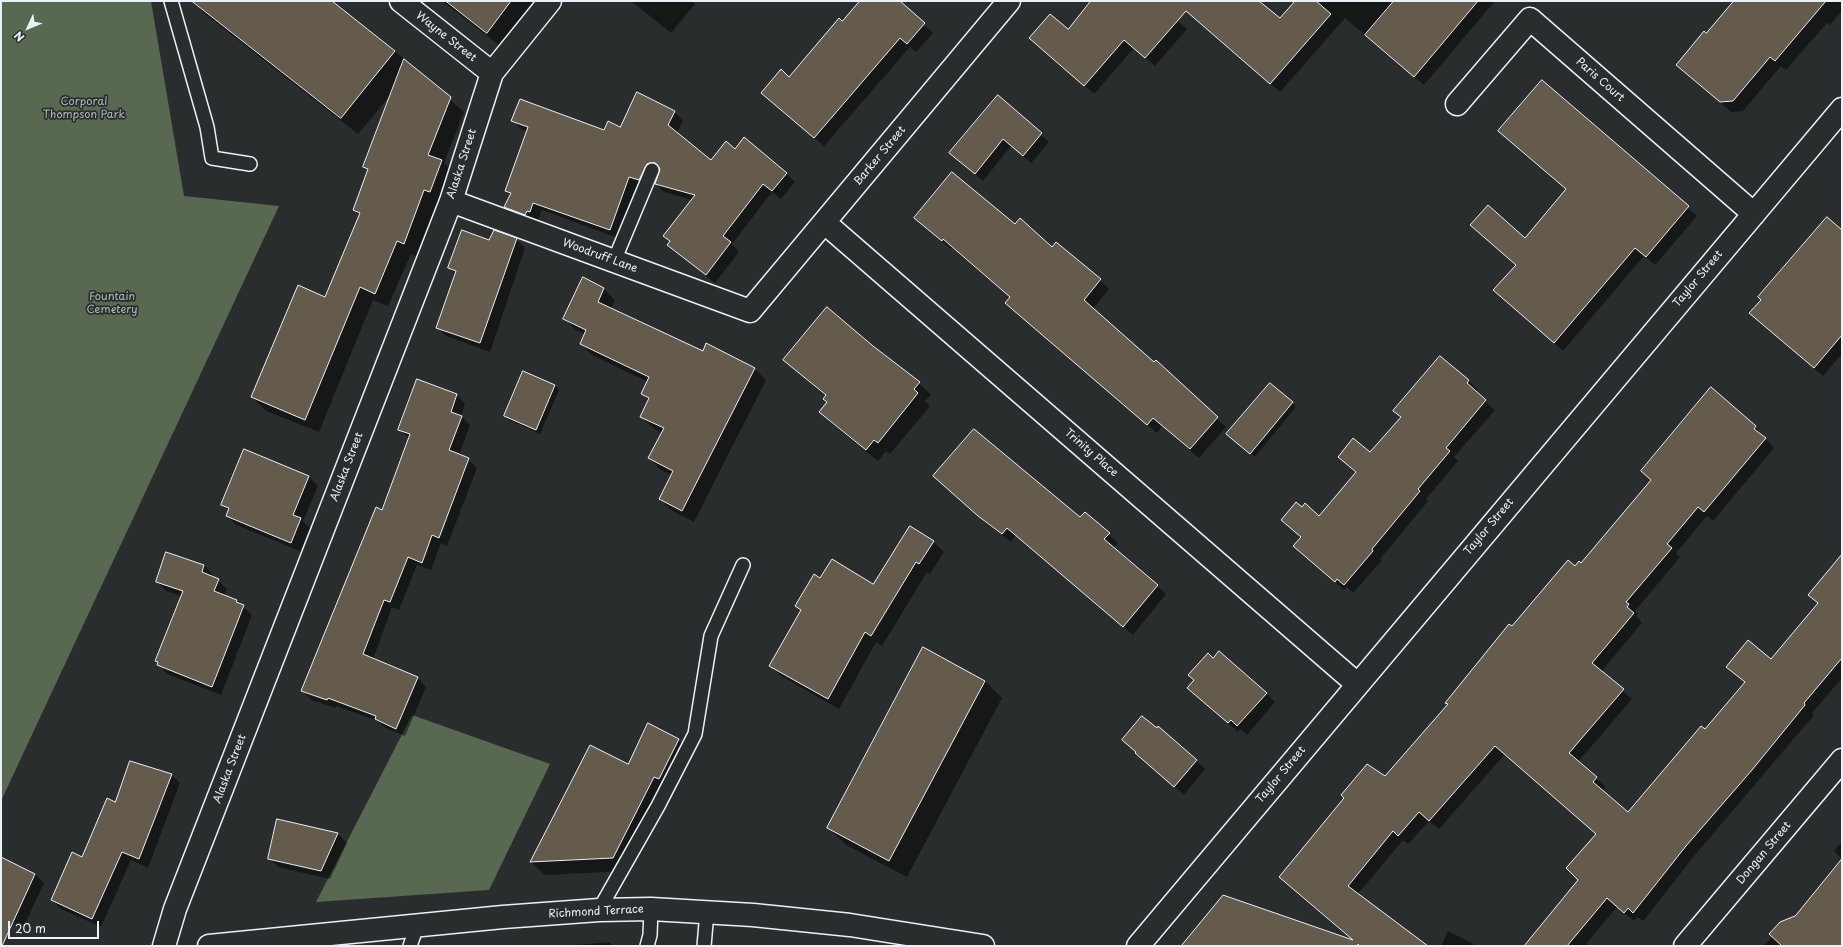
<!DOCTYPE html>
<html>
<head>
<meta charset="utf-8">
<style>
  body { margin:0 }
  #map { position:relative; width:1843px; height:947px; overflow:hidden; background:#2a2d2e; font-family:"Playpen Sans",sans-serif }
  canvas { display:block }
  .frame { position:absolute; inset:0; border:2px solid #e8f1f8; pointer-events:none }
  .north { position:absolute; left:8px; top:8px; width:40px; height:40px; -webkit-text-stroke:3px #2a2d2e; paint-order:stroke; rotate:226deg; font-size:11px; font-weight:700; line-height:16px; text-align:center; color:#e8f1f8 }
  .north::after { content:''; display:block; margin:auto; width:14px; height:18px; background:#e8f1f8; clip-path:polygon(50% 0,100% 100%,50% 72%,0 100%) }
  .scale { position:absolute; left:8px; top:921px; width:91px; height:18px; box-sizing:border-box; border:2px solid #e8f1f8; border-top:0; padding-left:5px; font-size:12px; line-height:14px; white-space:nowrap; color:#e8f1f8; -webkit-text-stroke:3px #2a2d2e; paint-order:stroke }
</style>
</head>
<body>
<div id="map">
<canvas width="1843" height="947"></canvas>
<div class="frame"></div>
<div class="north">N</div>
<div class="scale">20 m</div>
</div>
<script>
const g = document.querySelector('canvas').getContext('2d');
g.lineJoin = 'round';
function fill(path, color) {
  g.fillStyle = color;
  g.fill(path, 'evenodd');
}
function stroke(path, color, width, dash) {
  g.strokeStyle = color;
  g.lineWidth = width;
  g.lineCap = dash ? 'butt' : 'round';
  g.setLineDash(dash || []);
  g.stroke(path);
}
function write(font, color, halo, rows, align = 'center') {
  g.font = font + ' "Playpen Sans",sans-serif';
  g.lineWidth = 3.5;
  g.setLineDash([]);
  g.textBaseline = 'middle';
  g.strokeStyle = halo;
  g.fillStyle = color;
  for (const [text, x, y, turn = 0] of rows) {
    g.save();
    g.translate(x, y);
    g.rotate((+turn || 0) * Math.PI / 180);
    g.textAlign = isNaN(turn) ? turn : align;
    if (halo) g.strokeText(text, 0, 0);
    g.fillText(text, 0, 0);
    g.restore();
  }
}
fill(new Path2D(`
  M1,1H151L184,196L279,206L1,801Z
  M412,715L550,764L489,890L316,902Z`), '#596851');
fill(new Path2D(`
  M192,1H330L395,51L464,112L444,163L455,174L443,205L438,203L417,257L411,254L388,306L373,300L319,432L266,411L252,397L326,298L360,216L354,210L369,171L364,167L392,93L358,134L205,14Z
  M442,1H541L504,49Z
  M631,1H692L695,4L671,33Z
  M862,1H898L933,33L916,52L910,47L824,146L772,102L789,78Z
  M1093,1H1155L1187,29L1155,66L1134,48L1094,94L1030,38L1068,31Z
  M1176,1H1252L1280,20L1296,1H1495L1424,85L1345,18L1280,92Z
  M1735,1H1842V11L1830,25L1827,23L1786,70L1781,66L1743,111L1731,112L1677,65Z
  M1542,81L1697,216L1655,265L1644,256L1563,351L1504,299L1517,266L1480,233L1525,239L1567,190L1508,139Z
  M999,97L1049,142L1031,163L1011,146L983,181L951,153Z
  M674,112L683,120L677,133L711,161L735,150L786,173L795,182L781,199L772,192L732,244L739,252L715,283L668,245L692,200L664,192L656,184L660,171L655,172L648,188L638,185L618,238L542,210L538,220L535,219L534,223L514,216L506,207L511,196L506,190L527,131L521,129L513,120L604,132Z
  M1015,226L1100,280L1109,289L1093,309L1226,427L1199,458L1162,426L1157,433L1016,312L1007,303L1011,298L952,248L951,249L925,227Z
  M1842,232V354L1823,376L1760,322Z
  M516,239L525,248L490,352L446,336L437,327L456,275L450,268L490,241Z
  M583,279L604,289L615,300L611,309L703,352L707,345L755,369L766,380L694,522L671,510L660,499L672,475L661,470L649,458L662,433L653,428L641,417L649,401L642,394L648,382L592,355L581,344L585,335L576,330L564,319Z
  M872,347L919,383L931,395L925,401L930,406L890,454L886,451L878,461L832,424L821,412L828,403L826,397L784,360Z
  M1440,357L1469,381L1478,390L1475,392L1495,410L1454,457L1458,461L1426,499L1428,501L1380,559L1382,560L1353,593L1347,587L1344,590L1294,546L1302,538L1283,520L1302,508L1319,517L1356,473L1339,457L1370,453L1401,418L1395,411Z
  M523,372L555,386L559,390L540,434L509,420L505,416Z
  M418,380L457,395L465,404L461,416L470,425L459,455L468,459L477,468L447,546L441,543L431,570L417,565L399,610L392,607L373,659L418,678L426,687L405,736L385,728L378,721L336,706V708L311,700L303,691L383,511L410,439L400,430Z
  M1292,403L1296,407L1255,457L1232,438Z
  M1755,427L1774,448L1713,521L1707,516L1676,553L1680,557L1635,611L1638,614L1636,616L1642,623L1601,672L1632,699L1578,762L1606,787L1602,791L1628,813L1705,730L1746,683L1727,666L1771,660L1818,604L1810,595L1842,555V678L1812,713L1814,715L1695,855L1643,921L1637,917L1634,921L1617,907L1586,944L1588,946H1527L1579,880L1597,834L1505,754L1439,829L1429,821L1408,844L1403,840L1357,895L1418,946H1182L1355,942L1289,886L1449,705L1512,627L1575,568Z
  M244,450L309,477L318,486L303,521L310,528L300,551L236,525L227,516L229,511L223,504Z
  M943,485L1081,519L1109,534L1118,543L1113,548L1166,594L1133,635L1016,535L1011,542L988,525Z
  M933,541L944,552L930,574L927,572L882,646L876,642L839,709L781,676L771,666L801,611L796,606L820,580L874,585Z
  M204,565L213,575L212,577L218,580L227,589L224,596L237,601L252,615L221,695L167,674L156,661L182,596L166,591L157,582Z
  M924,649L985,681L1002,698L907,877L846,845L828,828Z
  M1214,659L1266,693L1275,702L1247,735L1240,729L1238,732L1189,688Z
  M678,740L692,753L626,871L545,875L531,862L590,746L628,765Z
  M1136,753L1196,760L1205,769L1184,795Z
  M171,774L180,783L148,868L131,860L101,927L61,909L52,900L83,858L116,803Z
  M278,821L338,834L347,843L330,879L278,867L269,858Z
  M1842,842V859L1834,851Z
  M1,859L35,874L44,883L23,928L1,918Z
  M1842,861V946H1764L1773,936L1795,917Z
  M1448,931L1472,943L1475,946H1441Z
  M609,942L613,946H566Z`), '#0007');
const building = new Path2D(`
  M192,1H332L395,51L341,118Z
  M446,1H511L487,33Z
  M860,1H900L925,23L907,44L900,38L814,138L761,93L781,69L789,77L839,18L842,21Z
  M1091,1H1259L1280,18L1295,1H1316L1331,14L1270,84L1186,11L1145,58L1124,40L1084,86L1029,38L1050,14L1068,29Z
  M1394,1H1478L1414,77L1365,35Z
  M1734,1H1826L1775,61L1770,57L1733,101L1720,102L1676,65L1704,31L1706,33Z
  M404,59L451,97L428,155L442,160L430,192L424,190L404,244L397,241L375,294L360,287L305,420L251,397L298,285L325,297L360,213L353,210L368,169L363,167Z
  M1542,80L1689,206L1646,257L1635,248L1554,343L1493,290L1516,265L1470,225L1488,205L1525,238L1566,189L1498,131Z
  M637,92L675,111L668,125L711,160L726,141L735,149L744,137L787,173L772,191L763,184L723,236L731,242L706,275L667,245L670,241L663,236L695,195L655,184L660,169L655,163L647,164L639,180L629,177L610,230L533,203L530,212L527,211L525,215L504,207L511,193L505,191L528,127L511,121L520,99L604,130L608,121L620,127Z
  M998,95L1042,133L1023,156L1003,139L975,174L949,153Z
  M952,172L1015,224L1020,218L1052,247L1056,242L1101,279L1084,300L1154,362L1156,360L1218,417L1190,449L1153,418L1147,425L1005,303L1010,297L943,239L942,241L914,218Z
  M1827,217L1842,230V335L1814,368L1749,313L1761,300L1758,297Z
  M462,230L489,240L494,230L517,238L480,343L436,328L456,271L448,268Z
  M583,277L604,288L598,302L703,351L706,343L755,368L682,511L659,499L673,471L648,458L664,428L640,417L649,398L641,394L649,377L580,344L586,330L563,319Z
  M827,307L873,346L920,382L914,389L918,393L878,443L874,440L866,450L819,412L827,402L823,399L826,395L783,360Z
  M1440,356L1469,380L1467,383L1486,400L1446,448L1450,451L1418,489L1420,491L1372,549L1373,551L1344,585L1337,579L1335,582L1293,546L1301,537L1281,520L1296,502L1302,507L1305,503L1319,516L1356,472L1338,457L1353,438L1370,452L1401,417L1393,411Z
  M523,371L555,385L536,430L504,416Z
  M417,379L457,394L451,412L462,416L449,450L469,458L439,538L432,535L422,563L408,557L390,602L384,600L363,654L418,677L396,729L375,719L376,716L328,698L327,700L301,691L376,507L382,510L410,434L398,430Z
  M1270,383L1293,402L1250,454L1226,434Z
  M1711,387L1756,426L1754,429L1766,438L1704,512L1698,507L1667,544L1672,548L1626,602L1629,604L1627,607L1634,613L1592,663L1624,689L1569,753L1597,777L1593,782L1628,812L1701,726L1705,729L1745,682L1726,667L1748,640L1771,659L1818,603L1808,595L1842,554V658L1804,703L1805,705L1752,770L1686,846L1633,913L1628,908L1624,913L1607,898L1567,946H1524L1578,880L1566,868L1596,834L1495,746L1429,821L1419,812L1398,836L1393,831L1348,886L1428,946H1360L1358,944L1357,946H1181L1223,895L1353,940L1279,877L1344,798L1341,795L1367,764L1385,776L1448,704L1445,703L1509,624L1512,626L1568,560L1575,566L1579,561L1581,563L1651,480L1641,471Z
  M974,429L1080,517L1085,512L1110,533L1104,539L1158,585L1123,627L1007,528L1002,534L978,516L933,476Z
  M244,449L309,476L293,515L301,518L291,543L226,516L229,508L221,505Z
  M910,526L934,541L919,564L916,562L871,636L865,632L828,699L769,666L801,610L795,606L814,574L820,578L832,559L873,584Z
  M166,552L204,565L202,572L219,579L214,591L237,600L236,602L244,605L212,687L157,665L158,662L155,661L183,591L156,582Z
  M923,647L985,681L889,861L827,828Z
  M1219,651L1267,693L1237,726L1231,720L1228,723L1187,688L1194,680L1188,675L1208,653L1213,658Z
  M1142,716L1157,728L1158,726L1197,760L1174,787L1135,753L1136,752L1122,740Z
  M648,723L679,739L659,779L654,777L613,858L530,862L590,745L628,764Z
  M130,761L172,774L139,859L122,852L92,919L51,900L72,852L82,857L107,798L115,802Z
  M277,819L338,833L321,871L268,859Z
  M1,857L35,874L2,946H1Z
  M1842,859V946H1782L1769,934L1780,922L1795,916Z`);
fill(building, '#645b4c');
stroke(building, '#e8f1f8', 1);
const lane = new Path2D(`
  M171,1L207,127L212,158L250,164
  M614,261L652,170
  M599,910L658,806L695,734L711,636L743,565
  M410,946L417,926
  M647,946L650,935L651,909
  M704,946L707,912`);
const street = new Path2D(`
  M401,1L492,73
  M1457,104L1530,19L1754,214
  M451,201L750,311L1009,1
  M825,223L1357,684
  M164,946L175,909L451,201L492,73L550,1
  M1138,946L1842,109
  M1685,946L1842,760`);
const secondary = new Path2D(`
  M209,946L503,917L599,910L651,909L753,915L850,925L983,946`);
stroke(lane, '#e8f1f8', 16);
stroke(street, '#e8f1f8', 25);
stroke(secondary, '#e8f1f8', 25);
stroke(lane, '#2a2d2e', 13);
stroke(street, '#2a2d2e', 22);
stroke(secondary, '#2a2d2e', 22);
write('11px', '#e8f1f8', '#2a2d2e', [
  ["Wayne Street",446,37,38],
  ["Paris Court",1600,80,41],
  ["Barker Street",880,156,-50],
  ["Alaska Street",462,164,-72],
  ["Woodruff Lane",600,256,20],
  ["Taylor Street",1698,279,-50],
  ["Trinity Place",1091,453,41],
  ["Alaska Street",347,467,-69],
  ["Taylor Street",1489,527,-50],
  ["Alaska Street",230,769,-69],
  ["Taylor Street",1281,775,-50],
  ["Dongan Street",1764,853,-50],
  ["Richmond Terrace",596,912,-3]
]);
write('11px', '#afbab5', '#2a2d2e', [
  ["Corporal",84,102],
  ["Thompson Park",84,115],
  ["Fountain",112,297],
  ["Cemetery",112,310]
]);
</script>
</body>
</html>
